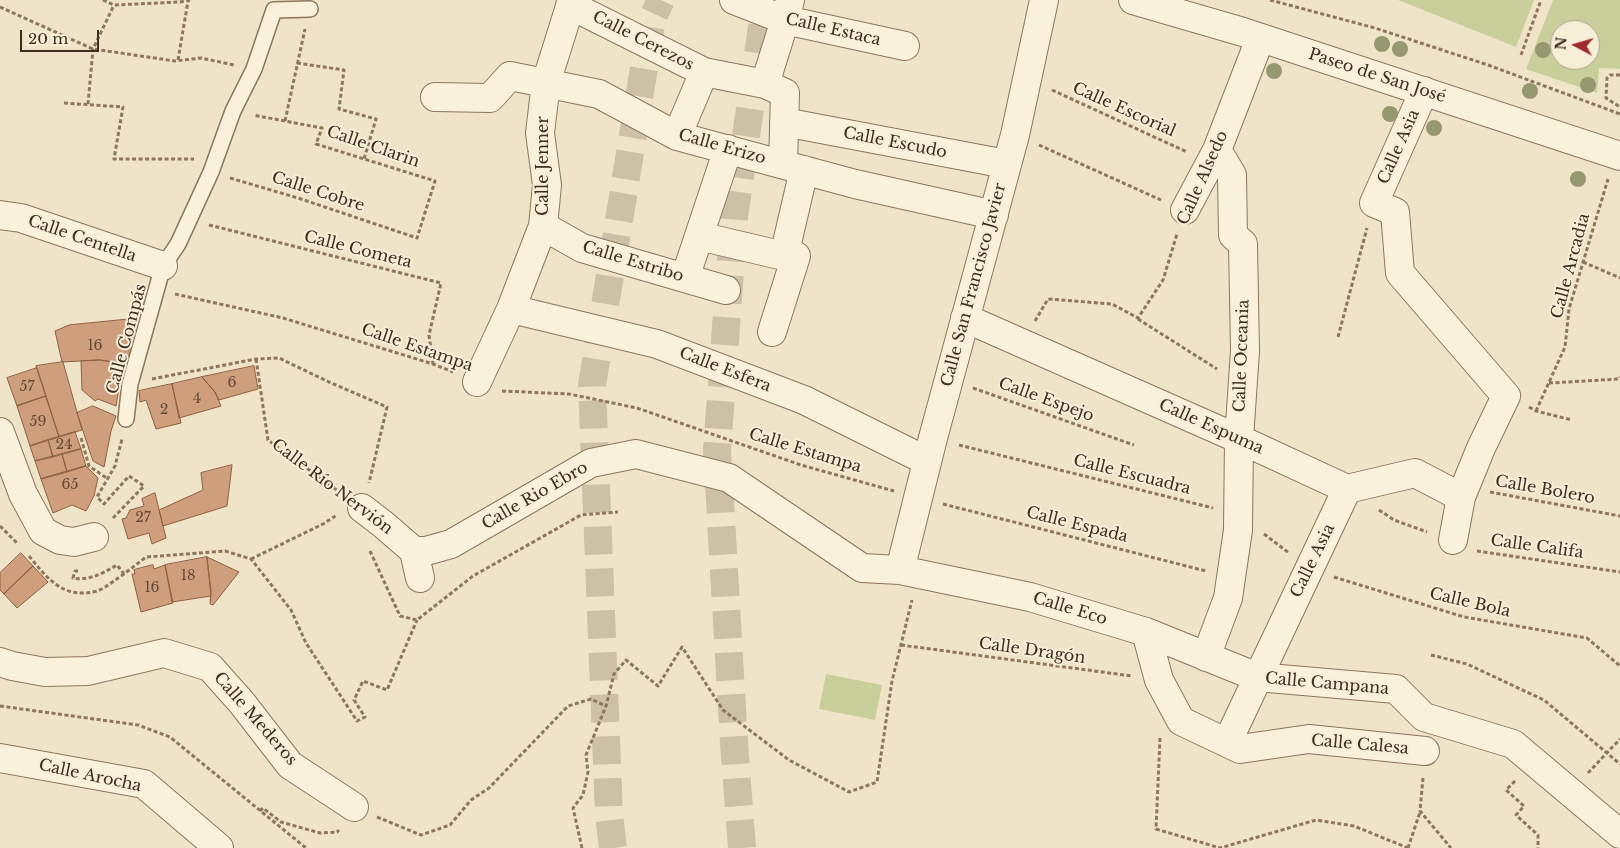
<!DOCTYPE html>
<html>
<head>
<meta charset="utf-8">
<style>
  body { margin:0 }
  #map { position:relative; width:1620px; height:848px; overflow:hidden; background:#f0e4c8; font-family:"Libre Baskerville",serif }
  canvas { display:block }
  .north { position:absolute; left:1550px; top:20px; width:50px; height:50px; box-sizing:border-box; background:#f7eed8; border:1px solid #ada18e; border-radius:50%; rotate:276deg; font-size:14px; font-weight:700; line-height:20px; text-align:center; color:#3d2e20 }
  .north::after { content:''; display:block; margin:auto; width:18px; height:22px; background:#9e2a2b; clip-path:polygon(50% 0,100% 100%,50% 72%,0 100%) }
  .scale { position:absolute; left:20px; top:30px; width:79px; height:22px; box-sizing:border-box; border:2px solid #3d2e20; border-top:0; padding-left:6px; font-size:15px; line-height:18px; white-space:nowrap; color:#3d2e20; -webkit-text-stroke:4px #f7eed8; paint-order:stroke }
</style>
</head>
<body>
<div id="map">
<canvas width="1620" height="848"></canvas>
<div class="north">N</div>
<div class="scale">20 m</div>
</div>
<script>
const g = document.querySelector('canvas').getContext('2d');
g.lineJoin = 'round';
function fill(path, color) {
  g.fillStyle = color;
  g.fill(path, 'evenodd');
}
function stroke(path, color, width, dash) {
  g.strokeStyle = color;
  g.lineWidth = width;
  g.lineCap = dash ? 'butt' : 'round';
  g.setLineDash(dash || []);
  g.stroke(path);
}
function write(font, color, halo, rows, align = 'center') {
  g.font = font + ' "Libre Baskerville",serif';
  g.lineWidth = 4;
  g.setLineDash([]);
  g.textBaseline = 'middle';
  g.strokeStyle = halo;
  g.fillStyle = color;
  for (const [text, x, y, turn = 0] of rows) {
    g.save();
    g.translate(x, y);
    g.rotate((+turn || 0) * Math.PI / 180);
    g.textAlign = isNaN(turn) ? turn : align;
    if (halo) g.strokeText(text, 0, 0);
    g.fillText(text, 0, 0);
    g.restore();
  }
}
fill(new Path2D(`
  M1398,0H1534L1516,47Z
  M1553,0H1620V69L1599,68L1597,93L1526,69ZM1560,30H1590V60H1560Z
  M826,674L882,685L875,720L819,709Z`), '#c9cf9b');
const building = new Path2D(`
  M142,318L126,364L100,360L62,362L55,331L69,325Z
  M100,360L126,364L120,382L116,406L98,399L95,401L82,390L81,361Z
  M63,362L82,430L59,437L36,366Z
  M254,366L258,389L219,400L215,392L202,377Z
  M37,368L46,396L17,406L7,378Z
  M202,377L215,392L221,406L179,418L172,384Z
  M172,384L181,423L156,429L146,400L140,402L139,391Z
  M46,396L59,437L30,446L17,406Z
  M93,406L116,416L111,431L104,467L93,461L77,413Z
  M75,432L81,449L53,457L48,440Z
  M48,440L53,457L35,461L30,446Z
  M81,449L86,466L67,472L62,454Z
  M62,454L67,472L41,479L35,461Z
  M232,465L227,506L163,526L159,510L203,490L201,473Z
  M86,466L98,478L94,496L86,511L72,505L53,513L41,479Z
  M155,493L166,538L152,544L149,533L128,539L122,519L126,518L130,510L144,506L142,499Z
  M21,553L33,566L4,594L0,590V573Z
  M207,557L239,572L213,605L210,604L211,591Z
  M207,557L211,596L172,602L165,565Z
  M153,565L154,569L165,565L173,603L141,612L132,574H135L134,570Z
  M33,566L48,582L17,608L4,594Z`);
fill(building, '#cf9f7d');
stroke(building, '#8d5f41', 1);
stroke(new Path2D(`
  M613,848L609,815L592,385L652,19L661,0
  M742,848L734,743L717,450L734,217L766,0`), '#ccc0a6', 28, [28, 14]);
const service = new Path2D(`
  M126,419L130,384L163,266L178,244L211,172L233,111L254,69L274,10L310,9`);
const minor = new Path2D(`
  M734,0L785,20L905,46
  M570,5L704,72L765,84
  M1424,91L1374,203L1395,212L1400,273L1506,396L1481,448L1461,497L1453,540
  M435,97L490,98L510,76L599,94L677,136L855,184L994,215
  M784,122L1006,164
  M677,136L704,72
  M783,164L785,93L765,84L785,20L790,0
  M1185,210L1217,150L1260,39
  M0,215L21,218L163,266
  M543,226L582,248L726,290
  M699,236L784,256
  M685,278L728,149
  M511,309L657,344L804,400L927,461
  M965,318L1239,439L1347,489
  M772,332L796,256H784L804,170
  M477,382L511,309L543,226L547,185L540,133L546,83L572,0
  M0,432L23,494L43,531L60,540L74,542L94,537
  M362,508L384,525L414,551L420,578
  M414,551H426L451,544L591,463L636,454L729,478L862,568L900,570L1030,597L1146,632L1159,680L1181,721L1240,749L1309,739L1425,751
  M900,570L933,438L1015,135L1044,0
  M1146,632L1257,677L1396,689L1424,717L1513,744L1620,834
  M1206,657L1228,598L1238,530L1239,439L1245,351L1243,244L1233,235L1232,175L1217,150
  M0,662L12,666L45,672L88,671L164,653L210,667L242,703L290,765L354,807
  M1227,743L1347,489L1415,473L1461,497
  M0,758L144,784L219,848`);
const tertiary = new Path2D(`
  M1133,0L1243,32L1620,156`);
stroke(service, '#8d765c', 18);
stroke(minor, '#8d765c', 30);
stroke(tertiary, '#8d765c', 30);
stroke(new Path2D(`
  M103,0L114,5L180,2L190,0
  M1270,0L1375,28L1488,65L1620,114
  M0,7L93,49L175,61L201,58L234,65
  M1521,55L1541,0
  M178,60L188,1
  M297,63L344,70L339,109L376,119L364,159
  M1620,75H1610L1607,78L1606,98L1620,107
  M1052,90L1187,152
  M64,103L123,107L114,159H194
  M88,104L93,49L114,5
  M285,121L305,29
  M1039,145L1161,200
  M230,178L298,198L417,238L435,181L316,144L322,128L253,115
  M209,225L441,283L429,335L433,364
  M1583,262L1620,278
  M175,294L283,318L433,364L453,372
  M1138,319L1217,369
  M1035,321L1048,299L1112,304L1138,318L1163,280L1177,234
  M1338,337L1367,228
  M256,359L268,440L341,493
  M152,379L256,359L279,358L329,382L387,407L369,483
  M1549,383L1619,379L1620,377
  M973,388L1134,445
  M502,391L569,394L637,408L801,465L894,491
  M1529,407L1536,411L1572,420
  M1536,411L1565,347L1569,309L1608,179
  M81,438L89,466L108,479
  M959,445L1213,508
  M1490,492L1620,516
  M943,504L1206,571
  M1379,510L1394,520L1427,532
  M113,518L144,486L129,476L104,504L97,497L115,466L122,439
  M0,526L18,544
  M1264,534L1289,553
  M370,551L400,616L417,620L473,576L581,515L618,512
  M1477,551L1620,572
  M29,556C47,578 63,600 97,591C106,588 116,579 124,574
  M251,559L323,524L337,515
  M78,571H75L73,578C90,581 103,573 117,565L124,574L146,557L225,551L251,559L291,610L306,643L357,721L365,717L354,700L363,681L387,690L417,620
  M1334,577L1464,617L1587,638L1620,666
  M901,645L1132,676
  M1431,655L1467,664L1544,700L1620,764
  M0,706L138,725L170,737L306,848
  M1160,738L1156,829L1220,848L1316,820L1354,826L1408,848
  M1588,773L1620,739
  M1423,778L1420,811L1451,848
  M1515,781L1506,790L1524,806L1516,815L1538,835V848
  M260,811L263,808L281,822L320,833L337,832L339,830
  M377,817L421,835L450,825L471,800L489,788L568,706L591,699L606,706
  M582,848L573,808L583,795L588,772L586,755L606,706L614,674L626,660L658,686L682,647L723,710L789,760L849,792L877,782L892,681L912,600
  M1408,848L1420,812`), '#8d765c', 3, [4, 2.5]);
stroke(service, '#faf1dc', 15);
stroke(minor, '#faf1dc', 28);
stroke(tertiary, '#faf1dc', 28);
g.fillStyle = '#96986f';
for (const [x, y] of [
  [1382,44],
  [1400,49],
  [1543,50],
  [1274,71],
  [1588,85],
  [1530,91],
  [1390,114],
  [1434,128],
  [1578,179]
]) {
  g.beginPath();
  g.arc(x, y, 8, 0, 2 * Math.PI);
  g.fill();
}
write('14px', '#624a37', null, [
  ["16",95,346],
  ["6",232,383],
  ["57",27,387],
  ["4",197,399],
  ["2",164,410],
  ["59",38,422],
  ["24",64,445],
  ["65",70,485],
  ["27",143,518],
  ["18",188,576],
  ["16",152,588]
]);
write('16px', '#3d2e20', '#f7eed8', [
  ["Calle Estaca",833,30,13],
  ["Calle Cerezos",643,41,27],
  ["Paseo de San José",1377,76,18],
  ["Calle Escorial",1124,110,24],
  ["Calle Escudo",895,143,11],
  ["Calle Clarin",373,147,19],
  ["Calle Erizo",722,147,16],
  ["Calle Asia",1399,147,-66],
  ["Calle Jenner",543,166,-90],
  ["Calle Alsedo",1203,178,-66],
  ["Calle Cobre",318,192,18],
  ["Calle Centella",82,239,19],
  ["Calle Cometa",358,250,14],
  ["Calle Estribo",633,262,17],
  ["Calle Arcadia",1571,266,-75],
  ["Calle San Francisco Javier",974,285,-75],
  ["Calle Compás",127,339,-75],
  ["Calle Estampa",417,348,19],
  ["Calle Oceania",1242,356,-88],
  ["Calle Esfera",725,370,21],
  ["Calle Espejo",1046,400,20],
  ["Calle Espuma",1211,427,24],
  ["Calle Estampa",805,451,17],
  ["Calle Escuadra",1132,475,14],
  ["Calle Río Nervión",332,487,37],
  ["Calle Bolero",1545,490,10],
  ["Calle Rio Ebro",535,496,-30],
  ["Calle Espada",1077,525,14],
  ["Calle Califa",1537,547,8],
  ["Calle Asia",1313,561,-64],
  ["Calle Bola",1470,603,13],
  ["Calle Eco",1070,609,17],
  ["Calle Dragón",1032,651,8],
  ["Calle Campana",1327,684,5],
  ["Calle Mederos",255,719,49],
  ["Calle Calesa",1360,745,5],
  ["Calle Arocha",90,776,12]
]);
</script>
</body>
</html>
